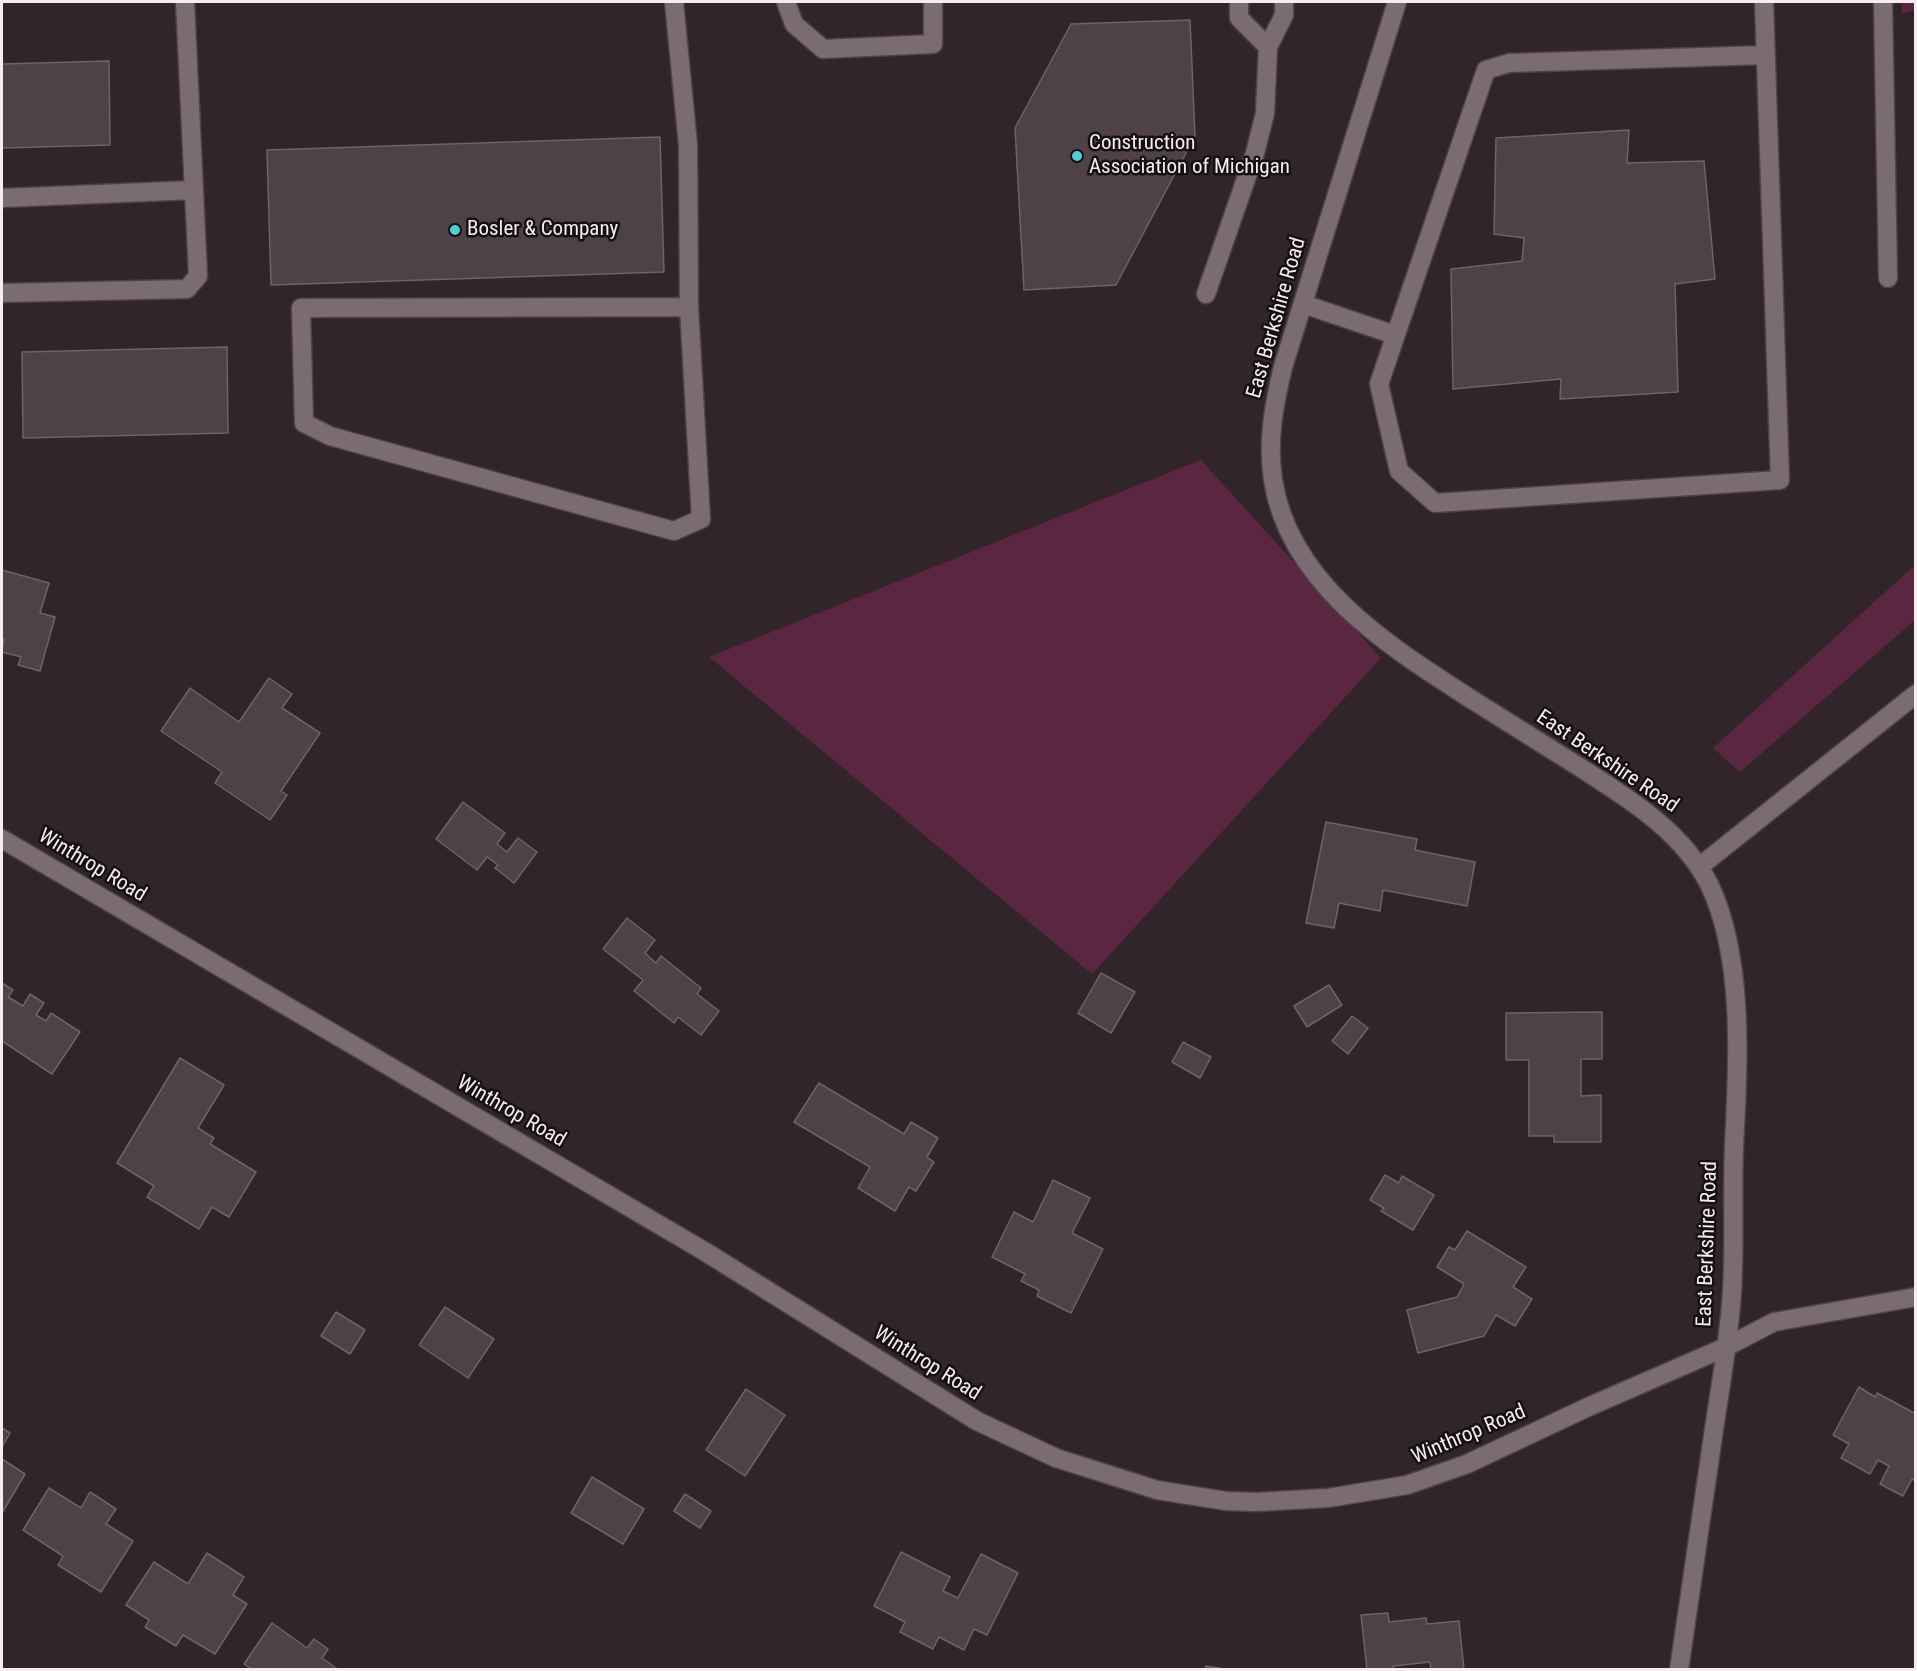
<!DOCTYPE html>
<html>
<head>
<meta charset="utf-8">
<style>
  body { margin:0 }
  #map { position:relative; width:1917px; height:1671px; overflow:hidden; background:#31252a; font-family:"Roboto Condensed",sans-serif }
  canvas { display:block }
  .frame { position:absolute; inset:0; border:3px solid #f5edf0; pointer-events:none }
</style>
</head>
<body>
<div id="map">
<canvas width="1917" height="1671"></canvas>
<div class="frame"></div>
</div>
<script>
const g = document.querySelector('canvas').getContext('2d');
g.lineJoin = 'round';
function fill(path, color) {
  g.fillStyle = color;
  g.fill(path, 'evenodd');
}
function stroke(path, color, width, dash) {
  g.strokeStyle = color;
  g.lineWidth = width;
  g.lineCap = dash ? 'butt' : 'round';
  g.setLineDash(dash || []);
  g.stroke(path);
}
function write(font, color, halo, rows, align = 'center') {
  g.font = font + ' "Roboto Condensed",sans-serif';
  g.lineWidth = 5;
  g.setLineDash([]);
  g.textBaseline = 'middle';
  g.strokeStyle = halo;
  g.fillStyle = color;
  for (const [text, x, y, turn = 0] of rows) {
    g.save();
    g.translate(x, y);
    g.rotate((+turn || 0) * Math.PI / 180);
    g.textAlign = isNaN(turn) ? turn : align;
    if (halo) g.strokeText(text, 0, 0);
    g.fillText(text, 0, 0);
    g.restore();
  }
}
fill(new Path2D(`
  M1902,2H1915V10L1902,14Z
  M1201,460L1381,658L1092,974L709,657Z
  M1915,565V620L1740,772L1713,748Z`), '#5b2641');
const building = new Path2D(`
  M1190,20L1195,136L1116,285L1024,290L1015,128L1071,24Z
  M109,61L110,145L2,148V64Z
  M1629,130L1627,163L1704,161L1715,279L1675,284L1678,392L1560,399L1561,379L1453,389L1451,269L1522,261L1524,238L1494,234L1496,138Z
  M660,137L664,272L271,285L267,150Z
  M227,347L228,433L23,438L22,352Z
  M2,570L49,583L40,613L55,617L40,671L18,665L21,657L2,652L4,639L2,638Z
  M269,678L292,694L282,708L320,733L281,791L287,795L270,820L215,783L222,772L161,731L190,688L239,722Z
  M463,802L505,833L497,844L507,852L518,838L537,852L514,883L495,868L498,865L487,857L477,870L436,839Z
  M1326,822L1417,839L1415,850L1475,862L1467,906L1383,890L1380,911L1339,903L1334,928L1306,923Z
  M627,918L655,940L645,953L656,963L661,956L701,988L697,994L719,1011L701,1035L678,1017L674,1023L634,991L643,980L603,949Z
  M1101,973L1135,992L1111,1033L1078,1013Z
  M2,983L13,990L8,997L23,1006L30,994L44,1003L36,1015L46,1021L51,1013L80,1032L52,1074L2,1041Z
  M1329,985L1342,1005L1307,1027L1294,1006Z
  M1602,1012V1059H1581V1096L1601,1095V1142H1554V1136H1529V1060H1506V1013Z
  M1352,1016L1368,1028L1348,1054L1332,1041Z
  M1183,1042L1211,1057L1200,1078L1172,1062Z
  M180,1058L224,1085L198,1128L214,1138L210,1144L256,1172L229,1217L212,1207L199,1229L147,1197L154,1186L117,1163Z
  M819,1083L904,1134L911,1122L938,1138L927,1157L934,1162L916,1191L909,1187L895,1211L858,1188L870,1167L794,1122Z
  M1385,1175L1399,1183L1402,1176L1434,1195L1413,1230L1381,1211L1384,1208L1370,1200Z
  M1053,1180L1090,1198L1072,1233L1103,1249L1071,1313L1037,1296L1039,1290L1021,1281L1025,1274L992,1257L1014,1212L1033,1222Z
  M1467,1231L1526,1267L1513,1287L1532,1299L1515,1326L1496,1315L1484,1336L1418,1353L1407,1310L1457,1297L1464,1284L1437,1267L1449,1247L1455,1250Z
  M445,1307L494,1339L468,1378L419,1345Z
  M336,1312L365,1330L350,1354L321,1336Z
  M1859,1387L1875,1397L1877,1393L1916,1414V1481L1912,1479L1903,1496L1880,1484L1889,1466L1878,1460L1870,1474L1841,1458L1849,1444L1833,1435Z
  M746,1389L785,1415L745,1476L706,1450Z
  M2,1428L10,1433L2,1447Z
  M2,1459L25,1474L2,1513Z
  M592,1477L644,1509L623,1544L571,1513Z
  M49,1488L81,1508L90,1492L116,1509L106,1524L133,1541L101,1592L58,1565L63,1556L23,1530Z
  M685,1494L711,1511L700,1528L674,1511Z
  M901,1552L950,1577L943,1591L958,1598L981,1554L1018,1573L987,1635L974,1629L964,1650L939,1637L933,1649L900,1632L905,1622L874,1606Z
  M207,1553L244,1577L233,1595L247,1604L215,1654L183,1635L176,1646L145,1627L149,1620L126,1605L154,1562L188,1584Z
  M1388,1613L1389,1622L1426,1618L1427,1624L1459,1621L1464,1670H1431L1430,1662L1393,1666V1670H1367L1361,1615Z
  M272,1623L307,1648L314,1639L328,1649L322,1658L339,1670H253L244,1664Z
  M1206,1666L1231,1670H1205Z`);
fill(building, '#4e4147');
stroke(building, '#706268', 1.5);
const minor = new Path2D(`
  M674,2L688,145L689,307L701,519L674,531L330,436L304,423L301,308L689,307
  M786,2L794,24L823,49L933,44V2
  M1239,2V18L1268,47
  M1397,2L1283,367C1274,404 1267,441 1273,480C1289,584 1390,647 1471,699C1508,722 1544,745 1581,768C1629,799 1682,831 1709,884C1745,958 1738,1067 1734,1147C1732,1195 1735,1244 1732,1292C1729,1340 1720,1388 1713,1436C1702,1514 1691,1592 1679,1670
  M1764,2L1780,480L1435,503L1399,471L1379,384L1486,70L1509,63L1766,55
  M1883,2L1888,278
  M2,198L194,190
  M2,293L187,289L198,276L185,2
  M1206,294L1255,153L1265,113L1268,47L1284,15V2
  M1303,304L1395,335
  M2,839L704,1251L977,1421L1056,1458L1157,1490L1226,1501L1256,1502L1328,1498L1407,1485L1467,1464L1588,1407L1726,1347L1774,1322L1916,1297
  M1699,867L1916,694`);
stroke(minor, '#4e4448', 21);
stroke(minor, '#7a6c72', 18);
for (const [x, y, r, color] of [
  [1077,156,6,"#51ccd3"],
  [455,230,6,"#51ccd3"]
]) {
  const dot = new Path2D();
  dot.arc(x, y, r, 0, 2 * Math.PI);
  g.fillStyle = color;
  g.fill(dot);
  stroke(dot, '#151012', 2);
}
write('21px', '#f5edf0', '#151012', [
  ["Construction",1089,144],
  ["Association of Michigan",1089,168],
  ["Bosler & Company",467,230]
], 'left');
write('21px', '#f5edf0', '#151012', [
  ["East Berkshire Road",1277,318,-74],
  ["East Berkshire Road",1607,762,34],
  ["Winthrop Road",92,866,31],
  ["Winthrop Road",511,1112,30],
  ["East Berkshire Road",1708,1244,-88],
  ["Winthrop Road",927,1364,32],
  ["Winthrop Road",1469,1435,-23]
]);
</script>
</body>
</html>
